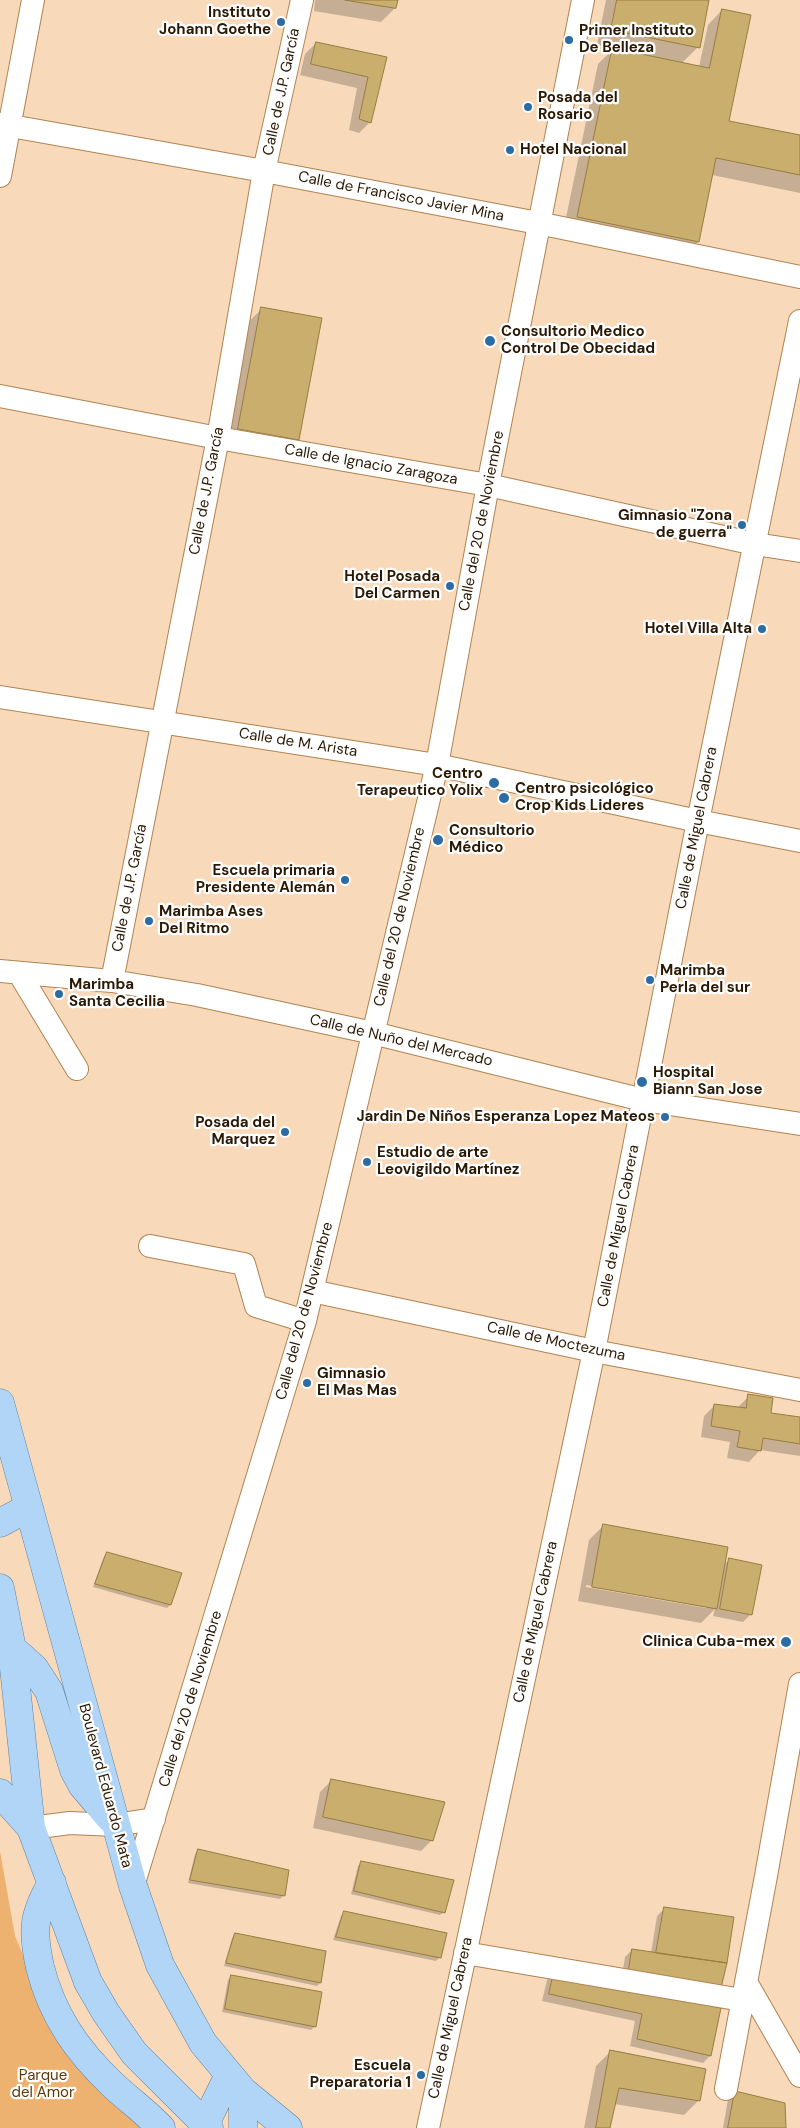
<!DOCTYPE html>
<html>
<head>
<meta charset="utf-8">
<style>
  body { margin:0 }
  canvas { display:block; background:#f8d9ba }
</style>
</head>
<body>
<canvas width="800" height="2128"></canvas>
<script>
const g = document.querySelector('canvas').getContext('2d');
g.lineJoin = 'round';
function fill(path, color) {
  g.fillStyle = color;
  g.fill(path, 'evenodd');
}
function stroke(path, color, width, dash) {
  g.strokeStyle = color;
  g.lineWidth = width;
  g.lineCap = dash ? 'butt' : 'round';
  g.setLineDash(dash || []);
  g.stroke(path);
}
function write(font, color, halo, rows, align = 'center') {
  g.font = font + ' "DM Sans",sans-serif';
  g.lineWidth = 4.5;
  g.setLineDash([]);
  g.textBaseline = 'middle';
  g.strokeStyle = halo;
  g.fillStyle = color;
  for (const [text, x, y, turn = 0] of rows) {
    g.save();
    g.translate(x, y);
    g.rotate((+turn || 0) * Math.PI / 180);
    g.textAlign = isNaN(turn) ? turn : align;
    if (halo) g.strokeText(text, 0, 0);
    g.fillText(text, 0, 0);
    g.restore();
  }
}
fill(new Path2D(`
  M0,1851L15,1936L35,1983L123,2109L143,2128H0Z`), '#edb170');
fill(new Path2D(`
  M315,0H397L395,8L381,22L314,11Z
  M606,0H708L698,47L682,63L699,67L708,25L722,10L728,122L800,137V193L712,175L698,242L683,256L563,232L598,64L614,48L597,45Z
  M316,43L386,58L370,122L359,133L349,130L357,88L300,75L305,54Z
  M262,309L298,440L284,454L225,443L247,323Z
  M749,1396L770,1414L800,1419V1456L760,1450L749,1462L727,1458L730,1442L701,1437L704,1416L715,1405L737,1408Z
  M603,1526L723,1566L729,1560L761,1566L750,1615L743,1622L713,1616L715,1609L701,1623L578,1601L589,1540ZM586,1585L706,1605V1608L586,1587Z
  M107,1553L170,1605L167,1608L93,1587L104,1556Z
  M331,1781L432,1840L421,1851L313,1828L320,1792Z
  M198,1851L284,1895L280,1899L188,1883L195,1854Z
  M362,1862L444,1912L440,1915L351,1894L358,1866Z
  M665,1908L712,1999L621,1982L625,1957L632,1950L651,1953L657,1916Z
  M344,1913L440,1957L436,1961L333,1940L341,1916Z
  M235,1934L320,1983L317,1986L224,1966L232,1938Z
  M554,1973L720,2009L710,2056L703,2063L630,2046L635,2021L542,2001L547,1980Z
  M231,1976L315,2026L311,2030L222,2012L228,1980Z
  M610,2052L705,2070L698,2101L684,2115L614,2104L609,2128H584L596,2066Z
  M735,2092L785,2128H723L728,2099Z`), '#0003');
const building = new Path2D(`
  M345,0H398L396,8Z
  M617,0H709L700,48L611,30Z
  M722,9L751,15L729,121L800,135V175L716,158L699,242L577,217L612,48L709,68Z
  M316,42L387,57L371,123L359,119L368,77L311,64Z
  M261,307L322,318L299,440L238,429Z
  M748,1394L773,1398L771,1413L800,1417V1444L763,1438L761,1451L737,1447L740,1431L711,1426L714,1404L746,1408Z
  M603,1524L728,1547L717,1609L592,1587Z
  M107,1552L182,1573L171,1605L95,1584Z
  M729,1558L762,1565L752,1615L720,1609Z
  M331,1779L445,1802L433,1841L323,1817Z
  M198,1849L289,1870L285,1896L190,1880Z
  M361,1861L454,1880L445,1913L354,1891Z
  M664,1907L734,1917L727,1963L656,1953Z
  M344,1911L447,1933L441,1958L336,1937Z
  M235,1933L326,1951L321,1983L226,1963Z
  M632,1949L727,1963L720,1992L628,1975Z
  M554,1972L721,2008L711,2056L637,2039L642,2014L549,1994Z
  M231,1975L322,1992L316,2027L225,2009Z
  M610,2050L706,2069L700,2101L619,2088L610,2128H596Z
  M735,2091L785,2103L786,2128H728Z`);
fill(building, '#c9ae6e');
stroke(building, '#977d3e', 1);
const minor = new Path2D(`
  M0,124L264,171L538,223L800,277
  M0,176L33,0
  M0,396L218,438L488,485L755,544L800,551
  M0,697L437,765L698,821L800,841
  M0,971L112,981L197,995L373,1033L643,1100L800,1124
  M19,973L77,1069
  M112,981L218,438L264,171L302,0
  M150,1246L244,1264L256,1306L305,1321
  M312,1291L594,1351L800,1390
  M31,1828L70,1823L115,1825L154,1819
  M133,1886L305,1321L312,1291L437,765L488,485L583,0
  M465,1953L742,2000
  M746,1982L800,2076
  M726,2089L766,1876L800,1684
  M428,2128L594,1351L698,821L800,321`);
const major = new Path2D(`
  M0,1403L133,1886L160,1965L203,2043L243,2091L288,2128
  M0,1523L28,1508
  M0,1588L12,1649L31,1828L88,1982L106,2013L134,2053L209,2128
  M5,1642L34,1668L49,1691L74,1770L82,1785L110,1818
  M0,1793L31,1828
  M52,1883C33,1915 32,1931 40,1967C52,2015 77,2051 113,2085C129,2100 146,2112 161,2128
  M205,2124L229,2075
  M243,2128V2091`);
stroke(minor, '#b28351', 24);
stroke(major, '#60819e', 29);
stroke(minor, '#fff', 22);
stroke(major, '#b0d5f7', 28);
for (const [x, y, r, color] of [
  [281,22,5,"#2c6ca3"],
  [569,40,5,"#2c6ca3"],
  [528,107,5,"#2c6ca3"],
  [510,150,5,"#2c6ca3"],
  [490,341,6,"#2c6ca3"],
  [742,525,5,"#2c6ca3"],
  [450,586,5,"#2c6ca3"],
  [762,629,5,"#2c6ca3"],
  [494,783,6,"#2c6ca3"],
  [504,798,6,"#2c6ca3"],
  [438,840,6,"#2c6ca3"],
  [345,880,5,"#2c6ca3"],
  [149,921,5,"#2c6ca3"],
  [650,980,5,"#2c6ca3"],
  [59,994,5,"#2c6ca3"],
  [642,1082,6,"#2c6ca3"],
  [665,1117,5,"#2c6ca3"],
  [285,1132,5,"#2c6ca3"],
  [367,1162,5,"#2c6ca3"],
  [307,1383,5,"#2c6ca3"],
  [786,1642,6,"#2c6ca3"],
  [421,2075,5,"#2c6ca3"]
]) {
  const dot = new Path2D();
  dot.arc(x, y, r, 0, 2 * Math.PI);
  g.fillStyle = color;
  g.fill(dot);
  stroke(dot, '#fff', 2);
}
write('bold 15px', '#2b1904', '#fff', [
  ["Instituto",271,13,"right"],
  ["Johann Goethe",271,30,"right"],
  ["Primer Instituto",579,31],
  ["De Belleza",579,48],
  ["Posada del",538,98],
  ["Rosario",538,115],
  ["Hotel Nacional",520,150],
  ["Consultorio Medico",501,332],
  ["Control De Obecidad",501,349],
  ["Gimnasio \"Zona",732,516,"right"],
  ["de guerra\"",732,533,"right"],
  ["Hotel Posada",440,577,"right"],
  ["Del Carmen",440,594,"right"],
  ["Hotel Villa Alta",752,629,"right"],
  ["Centro",483,774,"right"],
  ["Terapeutico Yolix",483,791,"right"],
  ["Centro psicológico",515,789],
  ["Crop Kids Lideres",515,806],
  ["Consultorio",449,831],
  ["Médico",449,848],
  ["Escuela primaria",335,871,"right"],
  ["Presidente Alemán",335,888,"right"],
  ["Marimba Ases",159,912],
  ["Del Ritmo",159,929],
  ["Marimba",660,971],
  ["Perla del sur",660,988],
  ["Marimba",69,985],
  ["Santa Cecilia",69,1002],
  ["Hospital",653,1073],
  ["Biann San Jose",653,1090],
  ["Jardin De Niños Esperanza Lopez Mateos",655,1117,"right"],
  ["Posada del",275,1123,"right"],
  ["Marquez",275,1140,"right"],
  ["Estudio de arte",377,1153],
  ["Leovigildo Martínez",377,1170],
  ["Gimnasio",317,1374],
  ["El Mas Mas",317,1391],
  ["Clinica Cuba-mex",775,1642,"right"],
  ["Escuela",411,2066,"right"],
  ["Preparatoria 1",411,2083,"right"]
], 'left');
write('15px', '#2b1904', '#fff', [
  ["Calle de J.P. García",282,92,-78],
  ["Calle de Francisco Javier Mina",401,197,11],
  ["Calle de Ignacio Zaragoza",371,465,10],
  ["Calle de J.P. García",207,491,-79],
  ["Calle del 20 de Noviembre",482,521,-79],
  ["Calle de M. Arista",298,743,9],
  ["Calle de Miguel Cabrera",697,828,-79],
  ["Calle de J.P. García",130,888,-79],
  ["Calle del 20 de Noviembre",400,917,-77],
  ["Calle de Nuño del Mercado",401,1041,13],
  ["Calle de Miguel Cabrera",619,1226,-79],
  ["Calle del 20 de Noviembre",305,1311,-75],
  ["Calle de Moctezuma",556,1342,12],
  ["Calle de Miguel Cabrera",536,1622,-78],
  ["Calle del 20 de Noviembre",191,1699,-73],
  ["Boulevard Eduardo Mata",105,1786,75],
  ["Calle de Miguel Cabrera",451,2018,-78]
]);
write('15px', '#5c3808', '#fff', [
  ["Parque",43,2076],
  ["del Amor",43,2093]
]);
</script>
</body>
</html>
